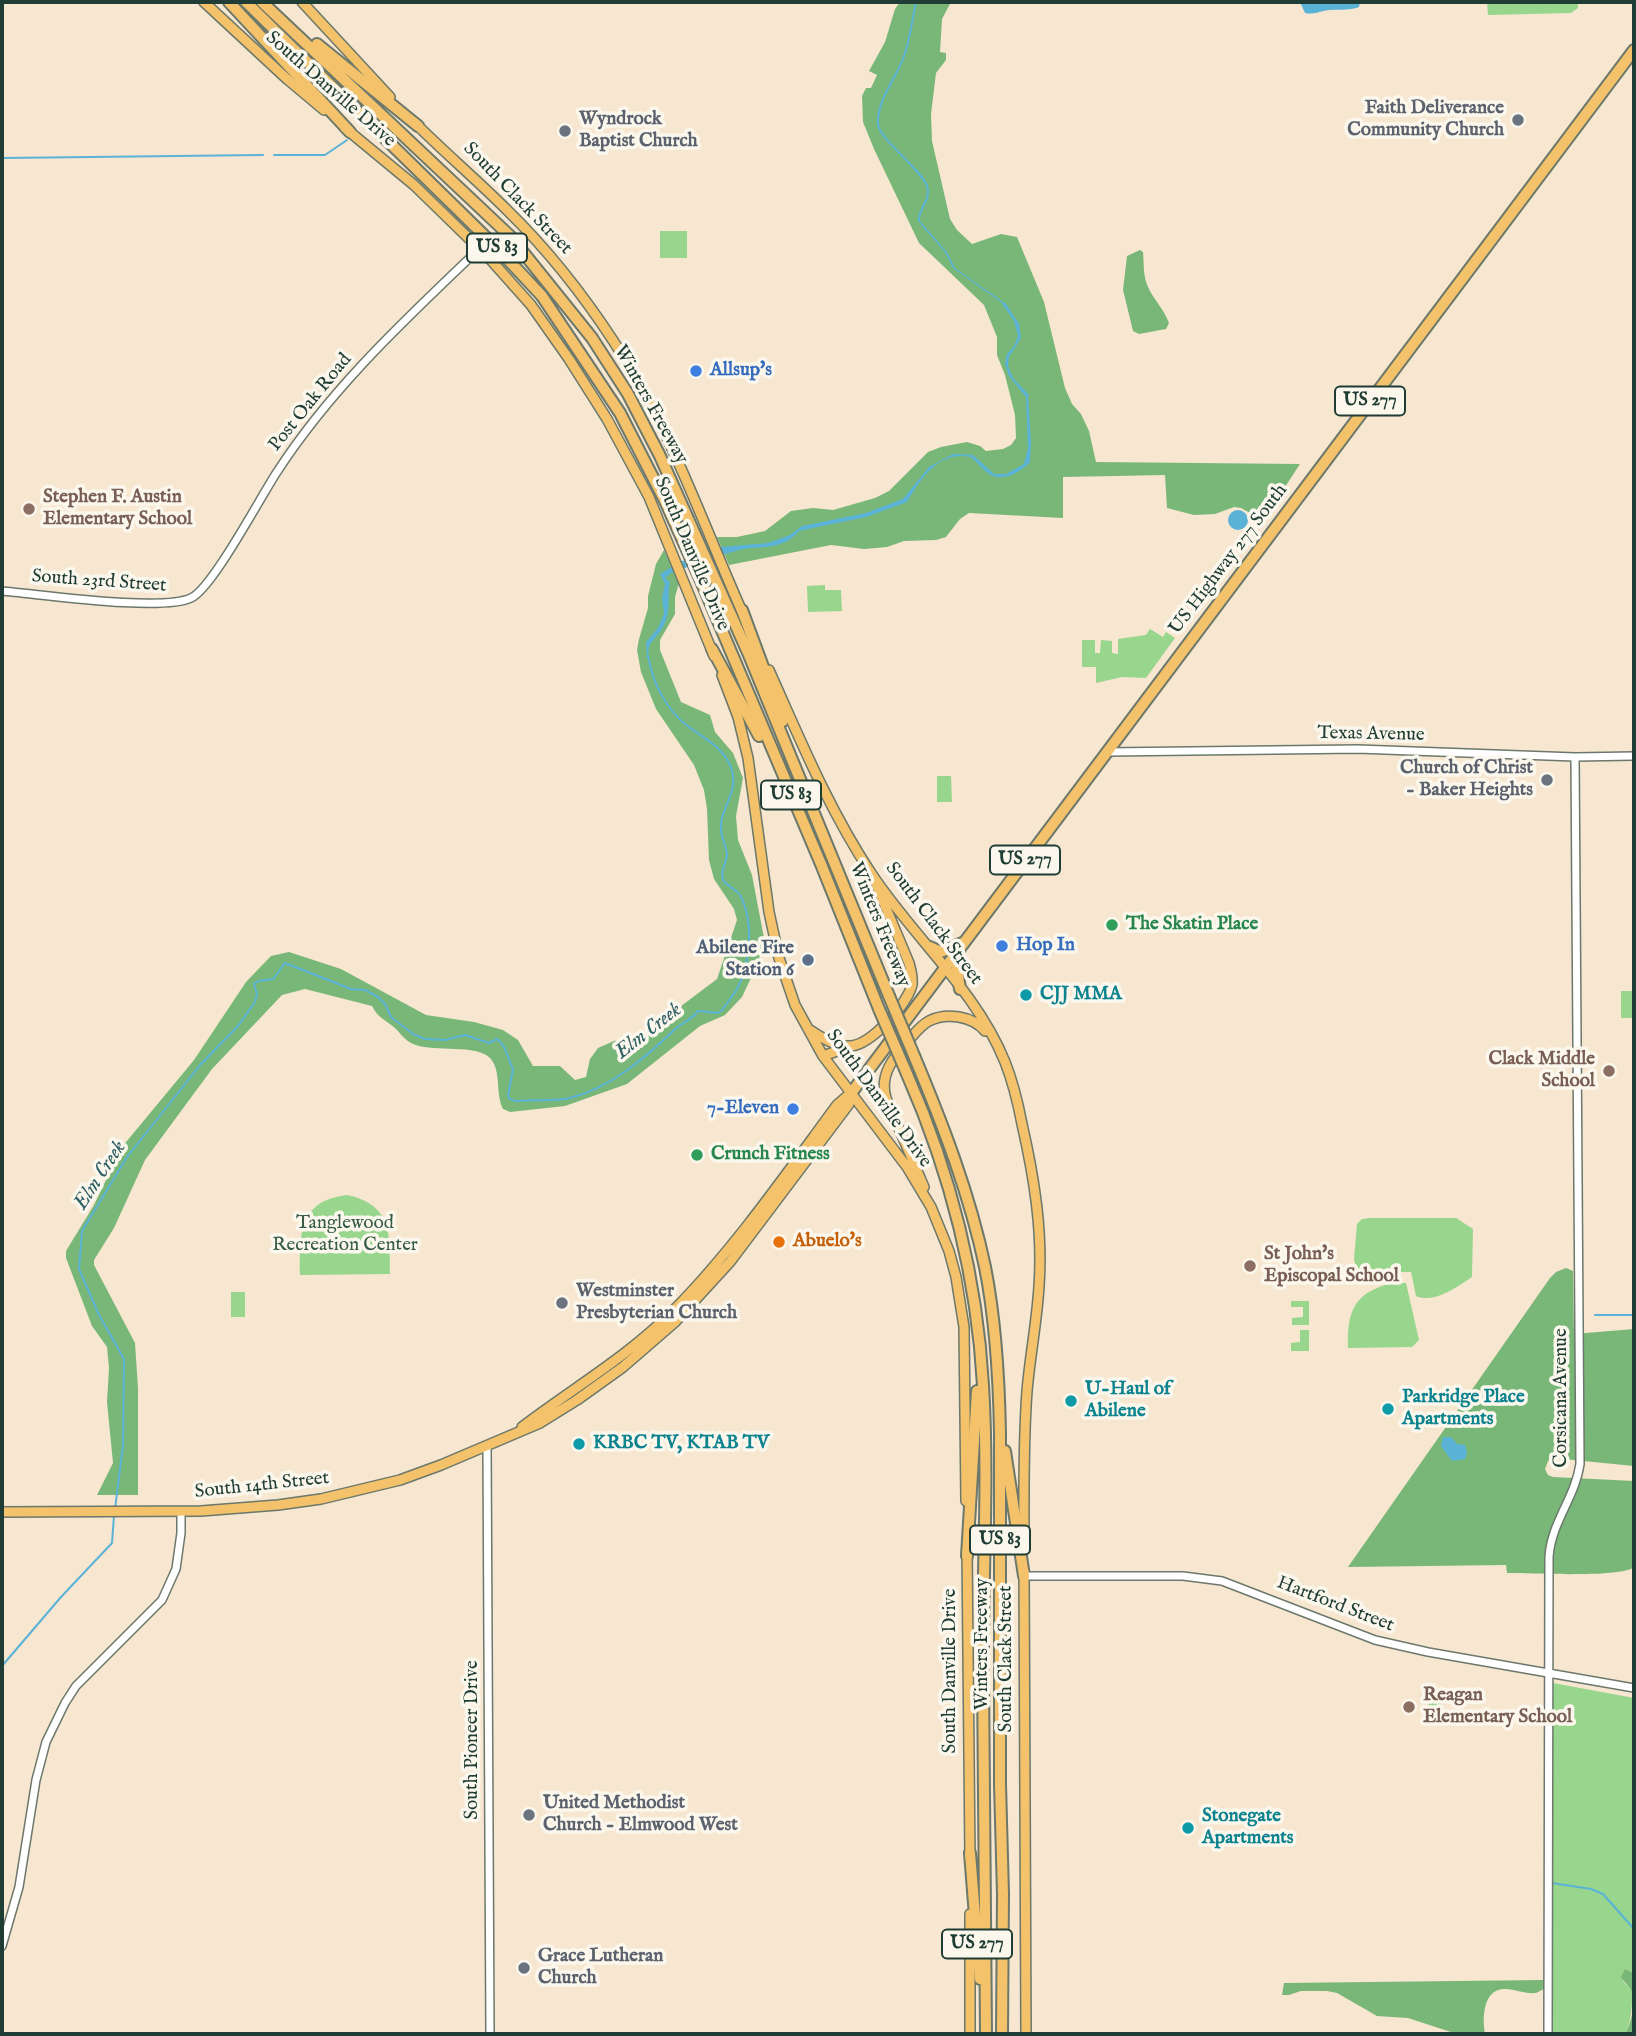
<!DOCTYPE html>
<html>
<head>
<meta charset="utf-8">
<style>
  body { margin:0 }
  #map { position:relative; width:1636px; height:2036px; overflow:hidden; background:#f7e6d0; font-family:"IM FELL English",serif }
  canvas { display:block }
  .frame { position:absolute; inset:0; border:4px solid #1f3d34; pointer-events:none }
</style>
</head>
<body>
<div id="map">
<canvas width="1636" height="2036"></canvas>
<div class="frame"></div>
</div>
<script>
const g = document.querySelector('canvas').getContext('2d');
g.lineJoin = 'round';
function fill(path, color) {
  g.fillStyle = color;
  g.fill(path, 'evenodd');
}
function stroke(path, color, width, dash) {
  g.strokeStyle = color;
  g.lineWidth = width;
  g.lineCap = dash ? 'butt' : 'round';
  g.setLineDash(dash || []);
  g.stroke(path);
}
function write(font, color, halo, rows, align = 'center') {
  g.font = font + ' "IM FELL English",serif';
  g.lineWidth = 7;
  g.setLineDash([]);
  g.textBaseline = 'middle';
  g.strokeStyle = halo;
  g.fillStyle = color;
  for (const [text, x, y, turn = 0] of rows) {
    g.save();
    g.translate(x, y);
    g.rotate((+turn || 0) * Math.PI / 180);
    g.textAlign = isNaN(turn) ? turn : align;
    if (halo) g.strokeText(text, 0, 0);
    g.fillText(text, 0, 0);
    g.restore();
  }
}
fill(new Path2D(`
  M1487,2H1578V8L1571,13L1488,15Z
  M660,231H687V258H660Z
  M825,585V590H841L842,611L808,612L807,586Z
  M1150,629L1163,637L1166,632L1175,638L1146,678L1122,677L1096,683V667H1082V640H1095V653H1100L1101,640L1112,641V653L1118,654V639L1146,635Z
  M937,776H951L952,802H937Z
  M1621,991H1634V1018H1621Z
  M347,1195C393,1205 390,1235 390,1274L300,1275C300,1234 298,1201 347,1195Z
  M1370,1218H1456L1473,1229L1472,1277C1457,1287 1434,1304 1416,1296L1411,1272H1365C1358,1269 1355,1267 1354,1259L1357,1224L1362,1219Z
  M1393,1283H1406L1419,1340L1412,1347L1348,1348C1347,1311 1354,1292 1393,1283Z
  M231,1292H245V1317H231Z
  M1291,1301H1309V1325H1292V1318L1303,1317V1307H1291Z
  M1300,1330H1309V1351H1291V1343L1300,1342Z
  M1553,1683L1634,1698V1973L1625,1969L1623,1981L1632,1991C1632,2007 1632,2020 1625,2034H1552Z
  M1434,1689L1445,1693L1439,1710L1428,1706Z`), '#97d68c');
fill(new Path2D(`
  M900,2H951L942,19L940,52L946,53V60L936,73L931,114L932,141L950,219L957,230L972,244L1001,234L1017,237L1044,302L1065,388L1072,404L1081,414L1089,431L1096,462L1300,464L1268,513H1250L1241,508L1234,507L1215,514L1194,515L1167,508L1165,475L1063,477V518L969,513L960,519L946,537L936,540L904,541L887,547L864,549L831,545L729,565L717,537H737L765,531L791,511L813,508L833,510L875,498L889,491L928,452L941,447L967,442L980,446L986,451L1003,449L1011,445L1016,438L1015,415L1005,375L997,355V337L984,305L919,243L874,149L863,122L862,96L866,88H871L877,75L869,71L885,42L895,9Z
  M1140,250L1143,252C1144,264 1143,277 1148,287C1154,300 1164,309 1169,323L1166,329L1139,334L1133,331L1123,290L1127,256Z
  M664,550L679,583L675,597V614L660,640V650L681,702L710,715L715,732L733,753L743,778L736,816L738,840L752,875L764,938L758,963L742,997L725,1015L700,1026L627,1084L565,1106L510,1112L503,1109C495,1094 502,1071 490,1058C476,1044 435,1052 416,1045C406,1042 402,1035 395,1028C386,1020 378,1018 372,1006L305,989L282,995L212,1069L145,1160L114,1228L94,1260V1265L135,1343L138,1388V1495H97L113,1463L107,1402L109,1368L107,1347L92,1326L66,1258V1251L94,1205L122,1147L194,1060L246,982L271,956L289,952L341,969L426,1015L474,1022L503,1030L518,1040L533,1066H560L575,1080L586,1077L590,1059L598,1048L614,1041L636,1039L650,1034L660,1022L717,979L737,920L734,909L714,879L709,860L707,809L704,790L694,765L656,709L641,672L637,650L639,639L648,608V596L656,564Z
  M1566,1268L1573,1271L1574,1334L1634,1329V1466L1553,1458L1548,1461L1545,1469L1548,1475L1553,1477L1634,1481V1567C1623,1578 1528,1573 1507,1573L1506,1565L1348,1567L1550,1278L1556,1272Z
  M1625,1969L1634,1973V2034H1625C1631,2023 1636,2005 1632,1992C1630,1987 1624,1982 1621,1977Z
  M1544,1980V1989L1536,1993C1526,1994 1517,1990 1507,1989C1483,1987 1482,2017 1485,2034H1457L1408,2018L1377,2016L1337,1993L1327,1991H1301L1289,1995H1282L1284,1983Z`), '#79b778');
fill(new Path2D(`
  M1300,2H1360L1359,7C1348,11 1340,9 1329,10C1319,11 1315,15 1305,13Z
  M919,220L947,252L955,268L1006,304L1019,324L1021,338L1009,357L1008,366L1013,378L1028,394L1031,443L1030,462C1022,471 1005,481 993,476C985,473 977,462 971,457C939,450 921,478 907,502L866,517L799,531C782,551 762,545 739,550C716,556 693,565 671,573L665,578L670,582C667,597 671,612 664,625C658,639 644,642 650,659H647L646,642L658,628L664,614L662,598L665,584L660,574L680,562L707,551L722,547L768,543L790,535L802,526L866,513L903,499L929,467L953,454L973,455L994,474H1006L1024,464L1028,448L1026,397L1009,376L1005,363L1007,354L1014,346L1018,336L1014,321L1001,302L953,268L945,252L921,225Z
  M1228 520a10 10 0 1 1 20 0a10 10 0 1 1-20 0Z
  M1443,1437H1451L1457,1444L1465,1445L1467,1453L1465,1459L1452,1461L1441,1446Z`), '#5ab3d7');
stroke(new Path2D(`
  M916,2C912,21 910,41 903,59C895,80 877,100 878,124C879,139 921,169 927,186C932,200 918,208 919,221
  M274,155H325L347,140
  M2,158L263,155
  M1595,1315H1634
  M115,1509L123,1445L124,1359L99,1315L79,1269L82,1231L127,1157L201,1064L238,1026L255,1002L257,994L254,984L258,981L273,979L285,963L351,989L365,990L378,997L385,1004L391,1017L413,1034L425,1039L445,1040L465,1035L489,1043L497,1039C507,1046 507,1058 513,1069L508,1096L510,1099L516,1101C534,1099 552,1102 570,1098C610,1088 644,1059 673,1031C681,1023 689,1022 698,1011L718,1013L722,1010C727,1003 733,996 737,989C751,963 754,921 740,895C736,889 728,887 724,881C719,874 726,863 727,855C727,847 721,838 721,829C719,807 743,790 729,763C720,745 700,736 685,724C667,709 653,684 649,660
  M2,1666L61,1597L112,1543L114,1515
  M1552,1883L1591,1889L1603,1894L1634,1929`), '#5ab3d7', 2);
const minor = new Path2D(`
  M2,591C40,594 161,612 191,598C212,589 261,496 277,472C332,387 406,319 479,249
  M1107,752L1358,749L1575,757L1634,756
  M487,1446L490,2034
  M1024,1576H1183L1222,1581L1375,1640L1428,1652L1634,1688
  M2,1946L19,1887L36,1780L46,1742L65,1703L76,1686L162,1600L176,1569L181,1533V1511
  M1548,2034L1549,1557C1551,1523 1575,1498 1580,1464L1575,757`);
const major = new Path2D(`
  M204,2L287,79L324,110
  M302,2L390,97
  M414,122C444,152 477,180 507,210C546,248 584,296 614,342C670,426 703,525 744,616
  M345,128L414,185L490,259L531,305L569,359L607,419L649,497L714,656
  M769,670C800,739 829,810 871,873C913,937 976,990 1005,1062C1013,1082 1018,1103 1022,1124C1034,1177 1043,1231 1039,1286C1037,1321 1030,1356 1027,1391C1023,1444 1024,1497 1024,1550
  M722,675L738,717L748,758L769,912L779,958L795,1005L823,1056L907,1167L931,1207L949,1251L956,1277L964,1327L966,1501
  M810,1030C822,1038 836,1047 851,1046C872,1044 907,1004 912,985C913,977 911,970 909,963L876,884
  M823,1056L848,1047
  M924,1187L886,1098C879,1074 894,1057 909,1040C915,1033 921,1025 929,1021C946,1012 973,1016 985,1031
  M522,1427C573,1388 629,1356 674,1310C735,1248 786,1174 837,1105L852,1092
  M2,1512L201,1511L278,1505L321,1499L400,1480L441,1465L540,1423L577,1400L623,1367L675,1322L730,1262L849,1104L852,1092
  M967,1550L970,1858
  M1024,1571L1026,2034
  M970,1914V2034`);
const highway = new Path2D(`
  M229,2L350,132
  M246,2L499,250L542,296L620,413L665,501L701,581L821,864L879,1009
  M262,2L510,236L592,338L628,394L660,456L749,655L889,996
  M317,44L418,126
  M742,610L783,721
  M712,649L759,736
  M930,947L941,952L962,943
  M958,950L957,969L960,989
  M915,1058C943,1125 970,1195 985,1267C996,1322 999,1378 1000,1433V1784L1003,1894L1002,2034
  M907,1074C950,1172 977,1278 983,1385C989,1482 982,1579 983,1675C983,1795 986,1915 986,2034
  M852,1092L1634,50
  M1005,1451L1024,1576
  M967,1556L977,1391
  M970,1853L980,1979`);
stroke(minor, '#6b786b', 10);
stroke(major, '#6b786b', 12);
stroke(highway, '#6b786b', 14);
stroke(minor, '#fff', 7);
stroke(major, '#f3c26a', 9);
stroke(highway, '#f3c26a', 10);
const highwayBridge = new Path2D(`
  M889,996L915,1058
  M879,1009L907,1074`);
stroke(highwayBridge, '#6b786b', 14, []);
stroke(highwayBridge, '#f3c26a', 10);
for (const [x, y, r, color] of [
  [1518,120,7,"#6b7280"],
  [565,131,7,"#6b7280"],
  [696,371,7,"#3f7fe0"],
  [29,509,7,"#8d6e63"],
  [1547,780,7,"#6b7280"],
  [1112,925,7,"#2e9e5b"],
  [1002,946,7,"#3f7fe0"],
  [808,960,7,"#5c6f8a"],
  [1026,995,7,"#0f9aa8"],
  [1609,1071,7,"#8d6e63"],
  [793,1109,7,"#3f7fe0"],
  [697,1155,7,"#2e9e5b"],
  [779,1242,7,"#e8710a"],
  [1250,1266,7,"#8d6e63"],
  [562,1303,7,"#6b7280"],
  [1071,1401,7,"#0f9aa8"],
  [1388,1409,7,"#0f9aa8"],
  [579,1444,7,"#0f9aa8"],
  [1409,1707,7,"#8d6e63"],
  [529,1815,7,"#6b7280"],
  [1188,1828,7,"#0f9aa8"],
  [524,1968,7,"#6b7280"]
]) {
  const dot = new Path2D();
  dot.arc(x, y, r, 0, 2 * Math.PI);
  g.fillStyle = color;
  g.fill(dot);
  stroke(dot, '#fbf7ec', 2.5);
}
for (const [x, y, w] of [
  [497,248,60],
  [1370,401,70],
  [791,795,60],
  [1025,860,70],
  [1000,1540,60],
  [977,1944,70]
]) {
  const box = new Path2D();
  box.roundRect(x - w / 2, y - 14.5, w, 29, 5);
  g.fillStyle = '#fbf7ec';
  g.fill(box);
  stroke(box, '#1f3d34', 2);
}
write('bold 18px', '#1f3d34', null, [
  ["US 83",497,248],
  ["US 277",1370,401],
  ["US 83",791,795],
  ["US 277",1025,860],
  ["US 83",1000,1540],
  ["US 277",977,1944]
]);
write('19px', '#1f3d34', '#fbf7ec', [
  ["South Danville Drive",330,90,41],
  ["South Clack Street",517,199,46],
  ["Post Oak Road",311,403,-51],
  ["Winters Freeway",650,405,61],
  ["South Danville Drive",691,554,67],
  ["US Highway 277 South",1229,560,-53],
  ["South 23rd Street",99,582,4],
  ["Texas Avenue",1371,735,1],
  ["South Clack Street",933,924,53],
  ["Winters Freeway",879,925,68],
  ["South Danville Drive",878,1099,54],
  ["Corsicana Avenue",1562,1398,-90],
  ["South 14th Street",262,1486,-6],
  ["Hartford Street",1335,1605,21],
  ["Winters Freeway",983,1644,-90],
  ["South Clack Street",1007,1659,-90],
  ["South Danville Drive",951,1671,-90],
  ["South Pioneer Drive",473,1740,-90]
]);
write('bold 19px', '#5b616d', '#fbf7ec', [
  ["Faith Deliverance",1504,109,"right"],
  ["Community Church",1504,131,"right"],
  ["Wyndrock",579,120],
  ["Baptist Church",579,142],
  ["Church of Christ",1533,769,"right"],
  ["- Baker Heights",1533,791,"right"],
  ["Westminster",576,1292],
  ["Presbyterian Church",576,1314],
  ["United Methodist",543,1804],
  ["Church - Elmwood West",543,1826],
  ["Grace Lutheran",538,1957],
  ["Church",538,1979]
], 'left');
write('bold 19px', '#366cbe', '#fbf7ec', [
  ["Allsup's",710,371],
  ["Hop In",1016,946],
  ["7-Eleven",779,1109,"right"]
], 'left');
write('bold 19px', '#785e54', '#fbf7ec', [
  ["Stephen F. Austin",43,498],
  ["Elementary School",43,520],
  ["Clack Middle",1595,1060,"right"],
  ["School",1595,1082,"right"],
  ["St John's",1264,1255],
  ["Episcopal School",1264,1277],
  ["Reagan",1423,1696],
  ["Elementary School",1423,1718]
], 'left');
write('bold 19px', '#27864d', '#fbf7ec', [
  ["The Skatin Place",1126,925],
  ["Crunch Fitness",711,1155]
], 'left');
write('bold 19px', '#4e5e75', '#fbf7ec', [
  ["Abilene Fire",794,949],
  ["Station 6",794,971]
], 'right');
write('bold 19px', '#0d838f', '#fbf7ec', [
  ["CJJ MMA",1040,995],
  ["U-Haul of",1085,1390],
  ["Abilene",1085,1412],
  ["Parkridge Place",1402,1398],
  ["Apartments",1402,1420],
  ["KRBC TV, KTAB TV",593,1444],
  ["Stonegate",1202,1817],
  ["Apartments",1202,1839]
], 'left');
write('19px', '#375c46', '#fbf7ec', [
  ["Tanglewood",345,1224],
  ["Recreation Center",345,1246]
]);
write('bold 19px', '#c56008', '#fbf7ec', [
  ["Abuelo's",793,1242]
], 'left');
write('italic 21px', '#316065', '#fbf7ec', [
  ["Elm Creek",649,1032,-38],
  ["Elm Creek",101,1176,-57]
]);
</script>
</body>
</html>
